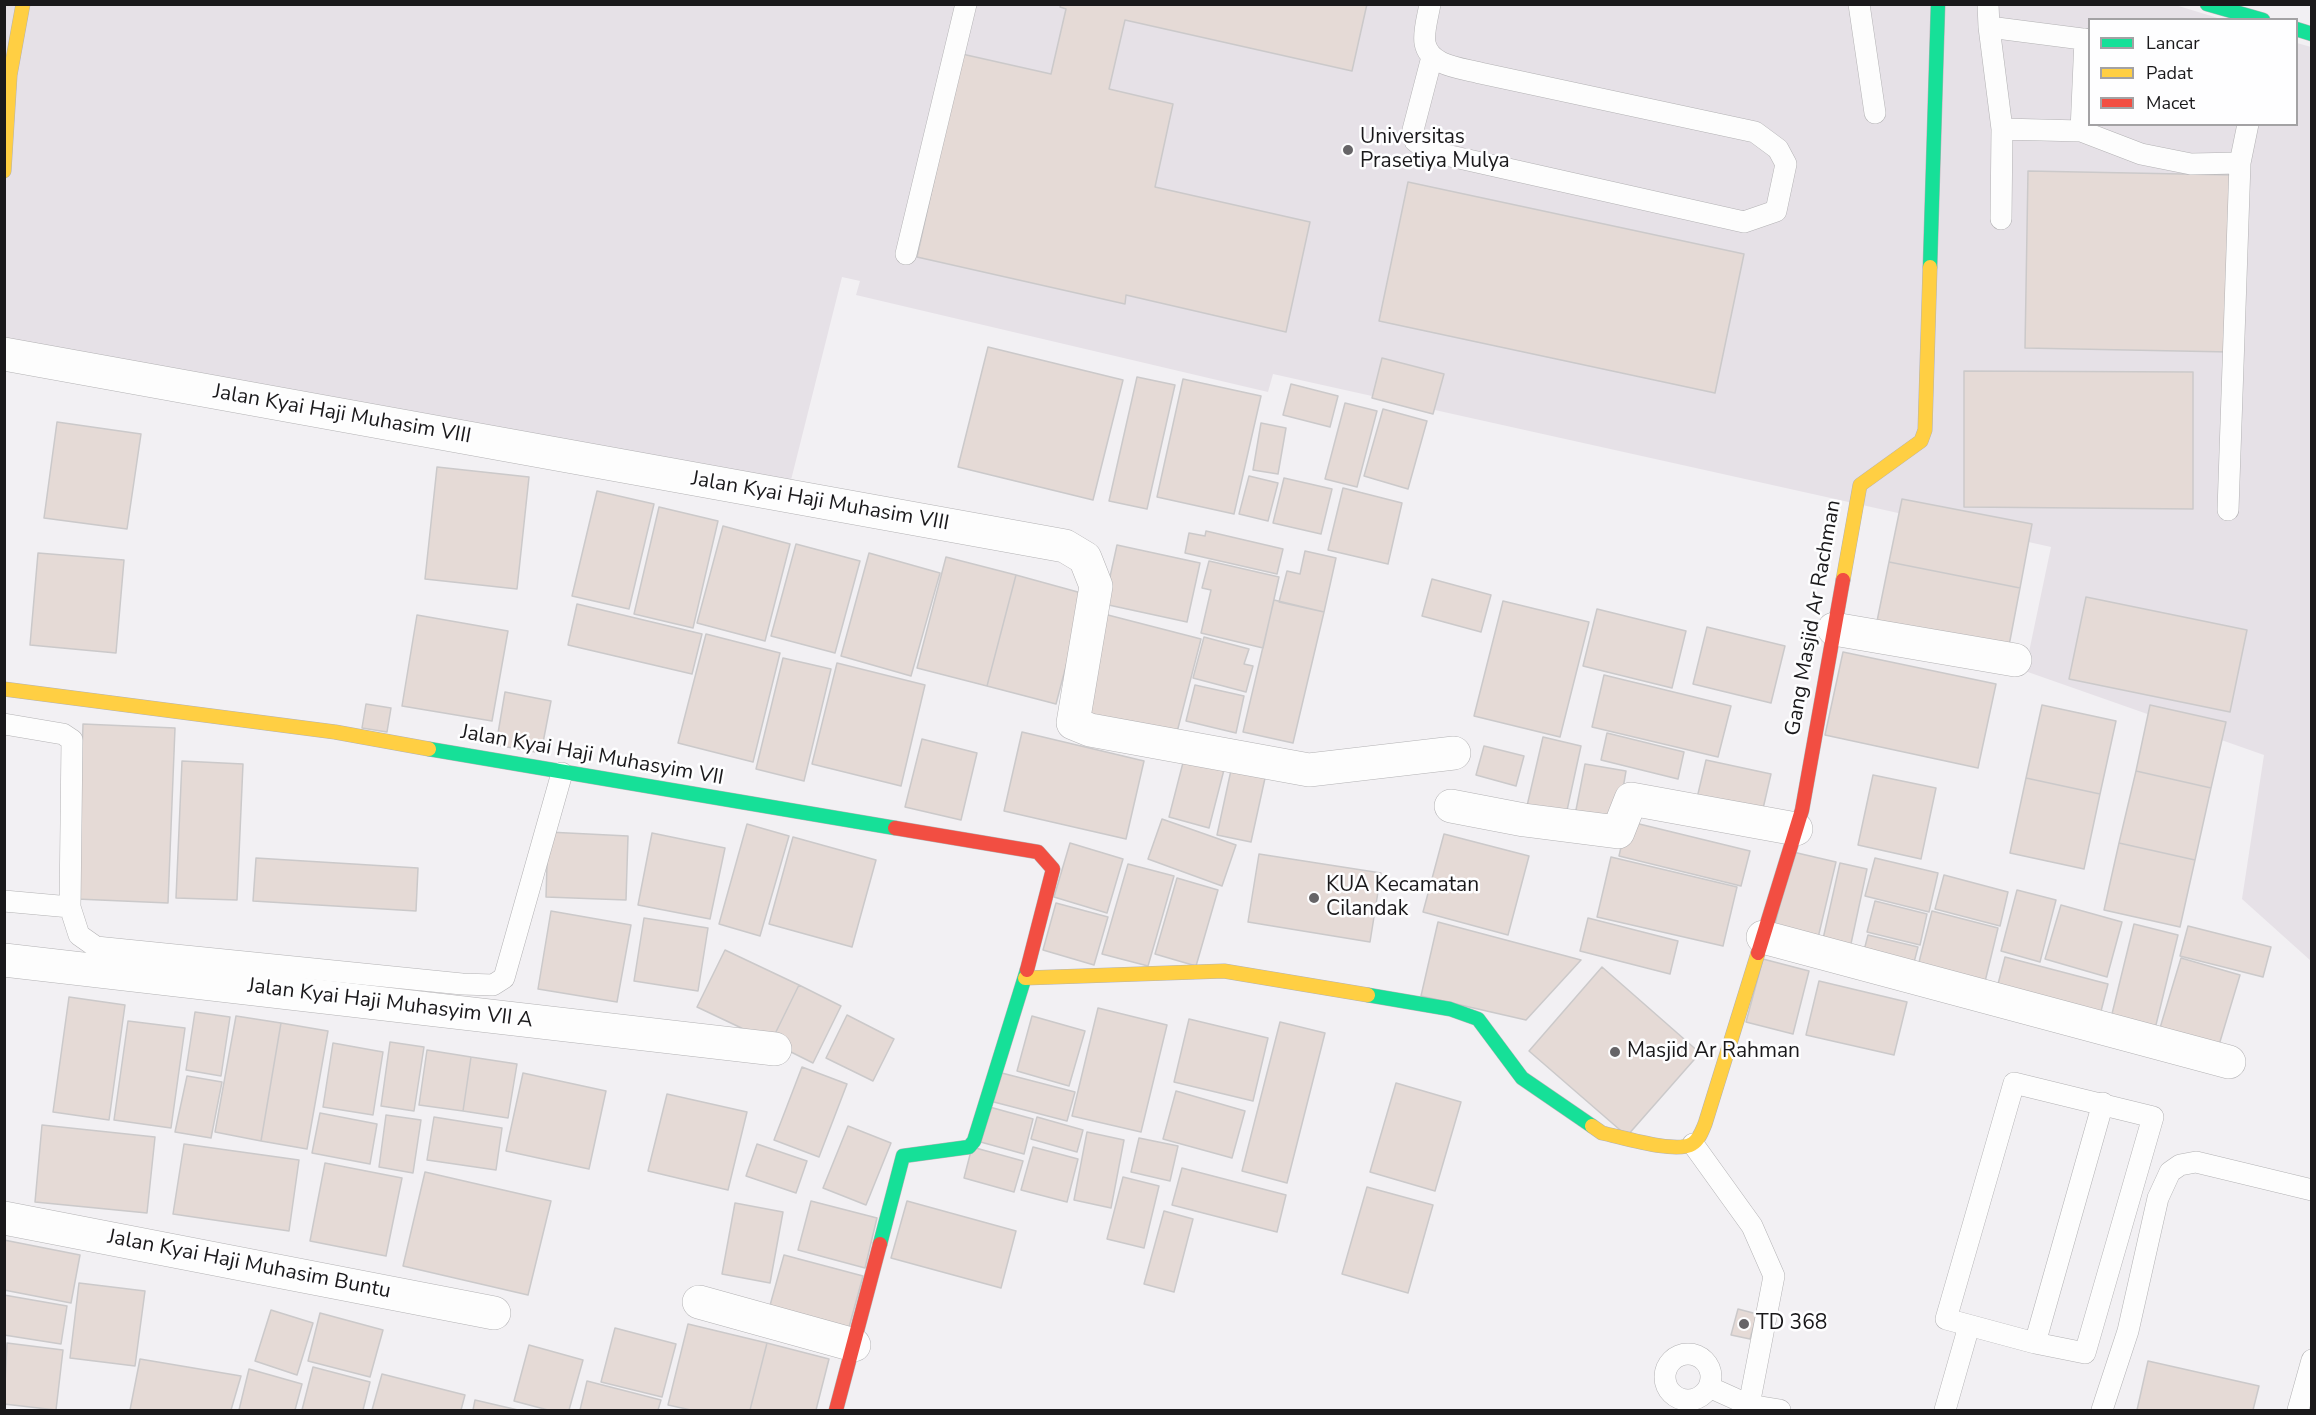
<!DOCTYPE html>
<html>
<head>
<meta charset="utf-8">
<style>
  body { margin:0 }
  #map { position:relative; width:2316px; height:1415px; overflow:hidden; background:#f2f0f3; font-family:"Nunito Sans",sans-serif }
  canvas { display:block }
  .frame { position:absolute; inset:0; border:6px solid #1a191b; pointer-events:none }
  .legend { position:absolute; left:2088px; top:18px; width:210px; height:108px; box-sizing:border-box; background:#fefeff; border:2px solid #a3a2a4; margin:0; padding:8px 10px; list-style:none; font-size:18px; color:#1a191b }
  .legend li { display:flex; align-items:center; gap:12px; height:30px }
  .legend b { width:30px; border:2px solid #a3a2a4 }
</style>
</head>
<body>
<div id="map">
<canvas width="2316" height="1415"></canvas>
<div class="frame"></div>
<ul class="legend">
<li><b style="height:8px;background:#16e098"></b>Lancar</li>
<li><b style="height:8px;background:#ffcf43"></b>Padat</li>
<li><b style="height:8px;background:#f24e42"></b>Macet</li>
</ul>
</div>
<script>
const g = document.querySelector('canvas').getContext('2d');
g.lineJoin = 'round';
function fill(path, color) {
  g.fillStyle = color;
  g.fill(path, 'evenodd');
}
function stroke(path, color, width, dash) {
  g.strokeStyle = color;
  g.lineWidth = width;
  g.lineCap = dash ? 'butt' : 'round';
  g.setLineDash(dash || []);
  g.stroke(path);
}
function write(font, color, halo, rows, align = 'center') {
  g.font = font + ' "Nunito Sans",sans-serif';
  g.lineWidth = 5;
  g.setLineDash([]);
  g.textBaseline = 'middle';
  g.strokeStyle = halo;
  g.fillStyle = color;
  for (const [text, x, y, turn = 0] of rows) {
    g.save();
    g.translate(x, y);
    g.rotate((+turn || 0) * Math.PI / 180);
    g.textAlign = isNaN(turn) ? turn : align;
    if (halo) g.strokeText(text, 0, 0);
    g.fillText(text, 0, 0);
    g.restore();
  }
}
fill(new Path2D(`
  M2172,4L2221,19L2090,20V124H2296L2297,43L2311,47V961L2242,899L2264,755L2025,671L2051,547L1273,374L1268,392L856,295L860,281L842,277L788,492L5,348L4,5Z`), '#e6e1e7');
const building = new Path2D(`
  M1061,4H1367L1352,71L1125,20L1109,89L1173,104L1155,187L1310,222L1286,332L1126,295L1125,304L917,257L962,54L1051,74L1066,9L1060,7Z
  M2028,171L2233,175L2230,352L2025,348Z
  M1408,182L1744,254L1715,393L1379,321Z
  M988,347L1123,380L1093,500L958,467Z
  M1382,358L1444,374L1433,414L1372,398Z
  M1964,371L2193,372V509L1964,507Z
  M1137,377L1175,385L1147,509L1109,501Z
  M1183,379L1261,396L1234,514L1157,497Z
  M1291,384L1338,396L1330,427L1283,415Z
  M1345,403L1377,411L1357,487L1325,479Z
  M1383,409L1427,421L1408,489L1364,476Z
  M57,422L141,434L127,529L44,518Z
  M1261,423L1286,428L1278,474L1253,470Z
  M437,467L529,477L517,589L425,579Z
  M1249,476L1278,483L1268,521L1239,514Z
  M1284,478L1332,489L1321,534L1273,523Z
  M1343,488L1402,503L1388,564L1328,550Z
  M597,491L654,504L629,609L572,596Z
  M1902,499L2032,524L2020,588L1889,562Z
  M659,507L718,521L693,628L634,614Z
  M723,526L790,544L765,641L697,623Z
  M1206,531L1283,549L1277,574L1185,553L1189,533L1205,536Z
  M796,544L860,561L835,653L771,636Z
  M1117,545L1200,563L1187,622L1104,604Z
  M1305,551L1336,558L1324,612L1279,602L1287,571L1300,574Z
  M38,553L124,560L116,653L30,645Z
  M869,553L940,573L911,676L841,656Z
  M946,557L1016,575L987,686L917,668Z
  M1209,561L1279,577L1263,648L1201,633L1211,590L1202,588Z
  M1889,562L2020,588L2007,656L1875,631Z
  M1016,575L1085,594L1056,704L987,686Z
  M1432,579L1491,595L1481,632L1422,616Z
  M2086,597L2247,630L2230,712L2069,679Z
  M1274,600L1324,612L1293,743L1243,732Z
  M1503,601L1589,622L1560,737L1474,716Z
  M577,604L702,634L692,674L568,645Z
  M1597,609L1686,631L1672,688L1583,666Z
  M1104,614L1201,639L1176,736L1079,712Z
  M417,615L508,631L492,721L402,706Z
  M1707,627L1785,646L1771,703L1693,684Z
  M706,634L780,653L753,762L678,743Z
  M1204,637L1249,649L1244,664L1253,666L1246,692L1193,678Z
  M1843,652L1996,684L1978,768L1825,735Z
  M783,658L831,669L804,781L756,769Z
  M837,663L925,685L901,786L812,764Z
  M1604,675L1731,706L1718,757L1592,727Z
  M1195,685L1244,696L1236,733L1186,721Z
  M505,692L551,701L541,753L496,745Z
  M366,704L391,708L387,732L362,728Z
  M2042,705L2116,721L2100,794L2026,778Z
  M2150,705L2226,722L2211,788L2136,771Z
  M83,724L175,728L168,903L77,899Z
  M1022,732L1144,761L1126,839L1004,811Z
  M1607,733L1684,752L1678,779L1601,760Z
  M1543,737L1581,746L1566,815L1527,806Z
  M922,739L977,753L961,820L905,807Z
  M1484,746L1524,756L1516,786L1476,775Z
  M1186,751L1226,762L1209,828L1169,817Z
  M1706,760L1771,774L1762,813L1697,798Z
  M182,761L243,764L237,900L176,898Z
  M1233,761L1267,769L1251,842L1217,835Z
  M1585,764L1626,771L1617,823L1575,815Z
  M2136,771L2211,788L2195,860L2119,843Z
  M1873,775L1936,788L1921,859L1858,845Z
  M2026,778L2100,794L2084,869L2010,853Z
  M1162,819L1236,845L1222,886L1148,859Z
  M1627,821L1750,851L1741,886L1619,856Z
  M747,824L789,836L760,936L719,924Z
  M548,832L628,836L626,900L546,897Z
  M652,833L725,848L710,919L638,905Z
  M1444,834L1529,856L1508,935L1423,912Z
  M793,837L876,860L852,947L769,924Z
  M1070,843L1123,859L1107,913L1054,897Z
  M2119,843L2195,860L2180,927L2104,910Z
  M1793,852L1836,862L1817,942L1773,932Z
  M1259,854L1381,873L1370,942L1248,922Z
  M1611,857L1737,887L1723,946L1597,917Z
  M256,858L418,868L416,911L253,901Z
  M1875,858L1938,873L1929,912L1865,896Z
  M1840,863L1867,869L1849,953L1821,948Z
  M1128,864L1174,876L1148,966L1102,954Z
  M1944,875L2008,892L2000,926L1935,909Z
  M1177,878L1218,890L1196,966L1155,954Z
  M2017,890L2056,900L2040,962L2001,951Z
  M1875,901L1927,914L1920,945L1867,932Z
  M1056,903L1108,917L1094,965L1043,950Z
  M2061,905L2122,922L2107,977L2045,959Z
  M551,911L631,925L617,1002L538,989Z
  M1932,911L1998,928L1983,990L1916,974Z
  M644,918L708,928L698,991L634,981Z
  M1588,918L1678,941L1670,974L1580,951Z
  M1438,922L1581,960L1526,1020L1421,996Z
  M2134,924L2178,935L2154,1033L2110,1022Z
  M2188,926L2271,947L2263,977L2180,956Z
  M1868,935L1918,947L1911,974L1861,962Z
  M725,950L799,985L771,1042L697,1007Z
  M2005,957L2108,984L2100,1015L1997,988Z
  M2181,958L2240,975L2216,1055L2157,1038Z
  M1763,959L1809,971L1793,1034L1746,1022Z
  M1602,967L1700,1053L1627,1136L1529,1051Z
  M1819,981L1907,1002L1894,1055L1806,1035Z
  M799,985L841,1006L813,1063L771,1042Z
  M69,997L125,1005L109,1120L53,1112Z
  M1098,1008L1167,1025L1141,1132L1072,1116Z
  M195,1012L230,1017L221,1076L186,1070Z
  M847,1015L894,1039L873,1081L826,1058Z
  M236,1016L281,1023L261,1141L215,1132Z
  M1032,1016L1085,1031L1069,1086L1017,1071Z
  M1189,1019L1268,1038L1253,1101L1174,1082Z
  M128,1021L185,1028L171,1128L114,1120Z
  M1280,1022L1325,1033L1287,1183L1242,1171Z
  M281,1023L328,1031L307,1149L261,1141Z
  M390,1042L424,1047L414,1111L381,1106Z
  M333,1043L383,1052L373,1115L323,1107Z
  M427,1050L471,1057L463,1111L419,1105Z
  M471,1057L517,1064L508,1118L463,1111Z
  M802,1067L847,1084L819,1157L774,1140Z
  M998,1072L1075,1092L1067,1121L990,1101Z
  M523,1073L606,1091L589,1169L506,1151Z
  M187,1076L222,1082L211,1138L175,1132Z
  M1396,1083L1461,1102L1435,1191L1370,1172Z
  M1176,1091L1245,1111L1232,1158L1163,1139Z
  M667,1094L747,1112L728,1190L648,1171Z
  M986,1106L1033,1119L1024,1154L977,1141Z
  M320,1113L377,1124L370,1164L312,1153Z
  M386,1115L421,1120L413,1173L379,1167Z
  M434,1117L502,1128L496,1170L427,1160Z
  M1037,1117L1083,1130L1077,1152L1031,1139Z
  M42,1125L155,1137L147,1213L35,1202Z
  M848,1126L891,1143L866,1205L823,1188Z
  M1087,1132L1124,1140L1111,1208L1074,1200Z
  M1139,1138L1178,1146L1170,1181L1131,1172Z
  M184,1144L299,1160L289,1231L173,1214Z
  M757,1144L807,1161L796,1193L746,1176Z
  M972,1147L1023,1161L1014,1192L964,1178Z
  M1033,1147L1078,1159L1067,1202L1021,1190Z
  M325,1163L402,1178L386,1256L310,1241Z
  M1182,1168L1286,1195L1277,1232L1172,1205Z
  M425,1172L551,1201L528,1295L403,1266Z
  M1123,1177L1159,1186L1144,1248L1107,1239Z
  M1367,1187L1433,1205L1408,1293L1342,1274Z
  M811,1201L877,1218L865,1268L798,1250Z
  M907,1201L1016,1231L1001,1288L891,1258Z
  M735,1203L783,1212L770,1283L722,1274Z
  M1164,1211L1193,1219L1174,1292L1144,1284Z
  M4,1240L80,1255L71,1303L4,1290Z
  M784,1255L863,1276L848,1331L769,1309Z
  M79,1283L145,1291L135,1366L70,1358Z
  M4,1295L67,1306L61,1344L4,1335Z
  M1738,1309L1757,1314L1750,1339L1731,1335Z
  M271,1310L313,1323L297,1375L255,1361Z
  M320,1313L383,1330L370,1377L308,1361Z
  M688,1324L767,1343L750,1410H691L668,1405Z
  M615,1328L676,1344L662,1397L601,1382Z
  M7,1343L63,1350L56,1410L4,1404Z
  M767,1343L829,1359L816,1410H750Z
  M529,1345L583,1360L569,1410H548L514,1401Z
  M140,1359L241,1376L231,1410H130Z
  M2148,1361L2259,1386L2253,1410H2137Z
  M313,1367L370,1382L363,1410H302Z
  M249,1369L302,1384L295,1410H239Z
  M382,1374L465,1395L461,1410H372Z
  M587,1381L661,1400L658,1410H580Z
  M475,1400L518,1410H473Z`);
fill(building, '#e5dad6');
stroke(building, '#cbc9ca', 1.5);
const lane = new Path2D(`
  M1430,4C1428,16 1423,32 1425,43C1429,66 1461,68 1480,73L1755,132L1778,149L1786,164L1776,211L1744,222L1428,151L1415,141L1413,130L1432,57
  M1859,4L1875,113
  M1988,4L1989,27L2002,129L2001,219
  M1989,27L2090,40
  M2002,129L2081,131L2085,39
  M2081,131L2141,154L2191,164L2240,163
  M906,254L966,4
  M2228,510L2240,163L2248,124
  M4,724L63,734L72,740L70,907L79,935L96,947L462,984L493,985L504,978L562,773
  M4,901L70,907
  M2014,1083L2153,1117L2085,1353L2035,1343L1946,1319Z
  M1693,1144L1752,1226L1774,1276L1749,1405L1709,1387
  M2035,1343L2103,1103
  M1665 1377a23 23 0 1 1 46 0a23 23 0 1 1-46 0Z
  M1748,1410L1749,1405L1780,1410
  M1945,1410L1969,1326
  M2102,1410L2128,1331L2158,1198L2170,1172L2180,1165L2196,1162L2312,1190
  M2298,1410L2312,1360`);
const street = new Path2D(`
  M4,354L1065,546L1085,558L1096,586L1073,723L1090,730L1309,770L1454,753
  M1834,629L2015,660
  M1451,806L1524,820L1618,832L1631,799L1796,829
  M1763,937L2229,1062
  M4,960L775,1049
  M4,1218L494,1313
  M699,1302L854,1345`);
const fast = new Path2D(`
  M2207,4L2263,20
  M2296,29L2312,34
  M1930,267L1938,4
  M429,749L895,828
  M1368,995L1450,1009L1478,1019L1522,1078L1592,1126
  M880,1244L903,1156L969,1147L974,1141L1027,970`);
const slow = new Path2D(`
  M4,171L10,75L23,4
  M1843,580L1860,485L1921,441L1925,430L1930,267
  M4,689L335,732L429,749
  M1025,978L1224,971L1368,995
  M1592,1126L1602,1133C1622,1137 1676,1154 1692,1144C1699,1140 1702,1131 1705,1124L1758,953`);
const jam = new Path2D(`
  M895,828L1038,852L1053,869L1027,970
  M1758,953L1802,810L1843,580
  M836,1410L880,1244`);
stroke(lane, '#b3b2b4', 22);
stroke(street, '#b3b2b4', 34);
stroke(fast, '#b3b2b4', 15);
stroke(slow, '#b3b2b4', 15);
stroke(jam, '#b3b2b4', 15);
stroke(lane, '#fdfdfd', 21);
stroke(street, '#fdfdfd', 33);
stroke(fast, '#16e098', 14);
stroke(slow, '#ffcf43', 14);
stroke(jam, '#f24e42', 14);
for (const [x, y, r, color] of [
  [1348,150,6,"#666467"],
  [1314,898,6,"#666467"],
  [1615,1052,6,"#666467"],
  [1744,1324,6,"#666467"]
]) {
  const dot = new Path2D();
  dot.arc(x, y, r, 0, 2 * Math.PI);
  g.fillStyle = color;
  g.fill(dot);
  stroke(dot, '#fefeff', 2);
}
write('21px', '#1a191b', '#fefeff', [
  ["Universitas",1360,138],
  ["Prasetiya Mulya",1360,162],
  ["KUA Kecamatan",1326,886],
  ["Cilandak",1326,910],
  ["Masjid Ar Rahman",1627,1052],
  ["TD 368",1756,1324]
], 'left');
write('21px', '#1a191b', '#fefeff', [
  ["Jalan Kyai Haji Muhasim VIII",342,415,10],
  ["Jalan Kyai Haji Muhasim VIII",820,502,10],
  ["Gang Masjid Ar Rachman",1814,618,-80],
  ["Jalan Kyai Haji Muhasyim VII",592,756,10],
  ["Jalan Kyai Haji Muhasyim VII A",390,1004,7],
  ["Jalan Kyai Haji Muhasim Buntu",249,1265,11]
]);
</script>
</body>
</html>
